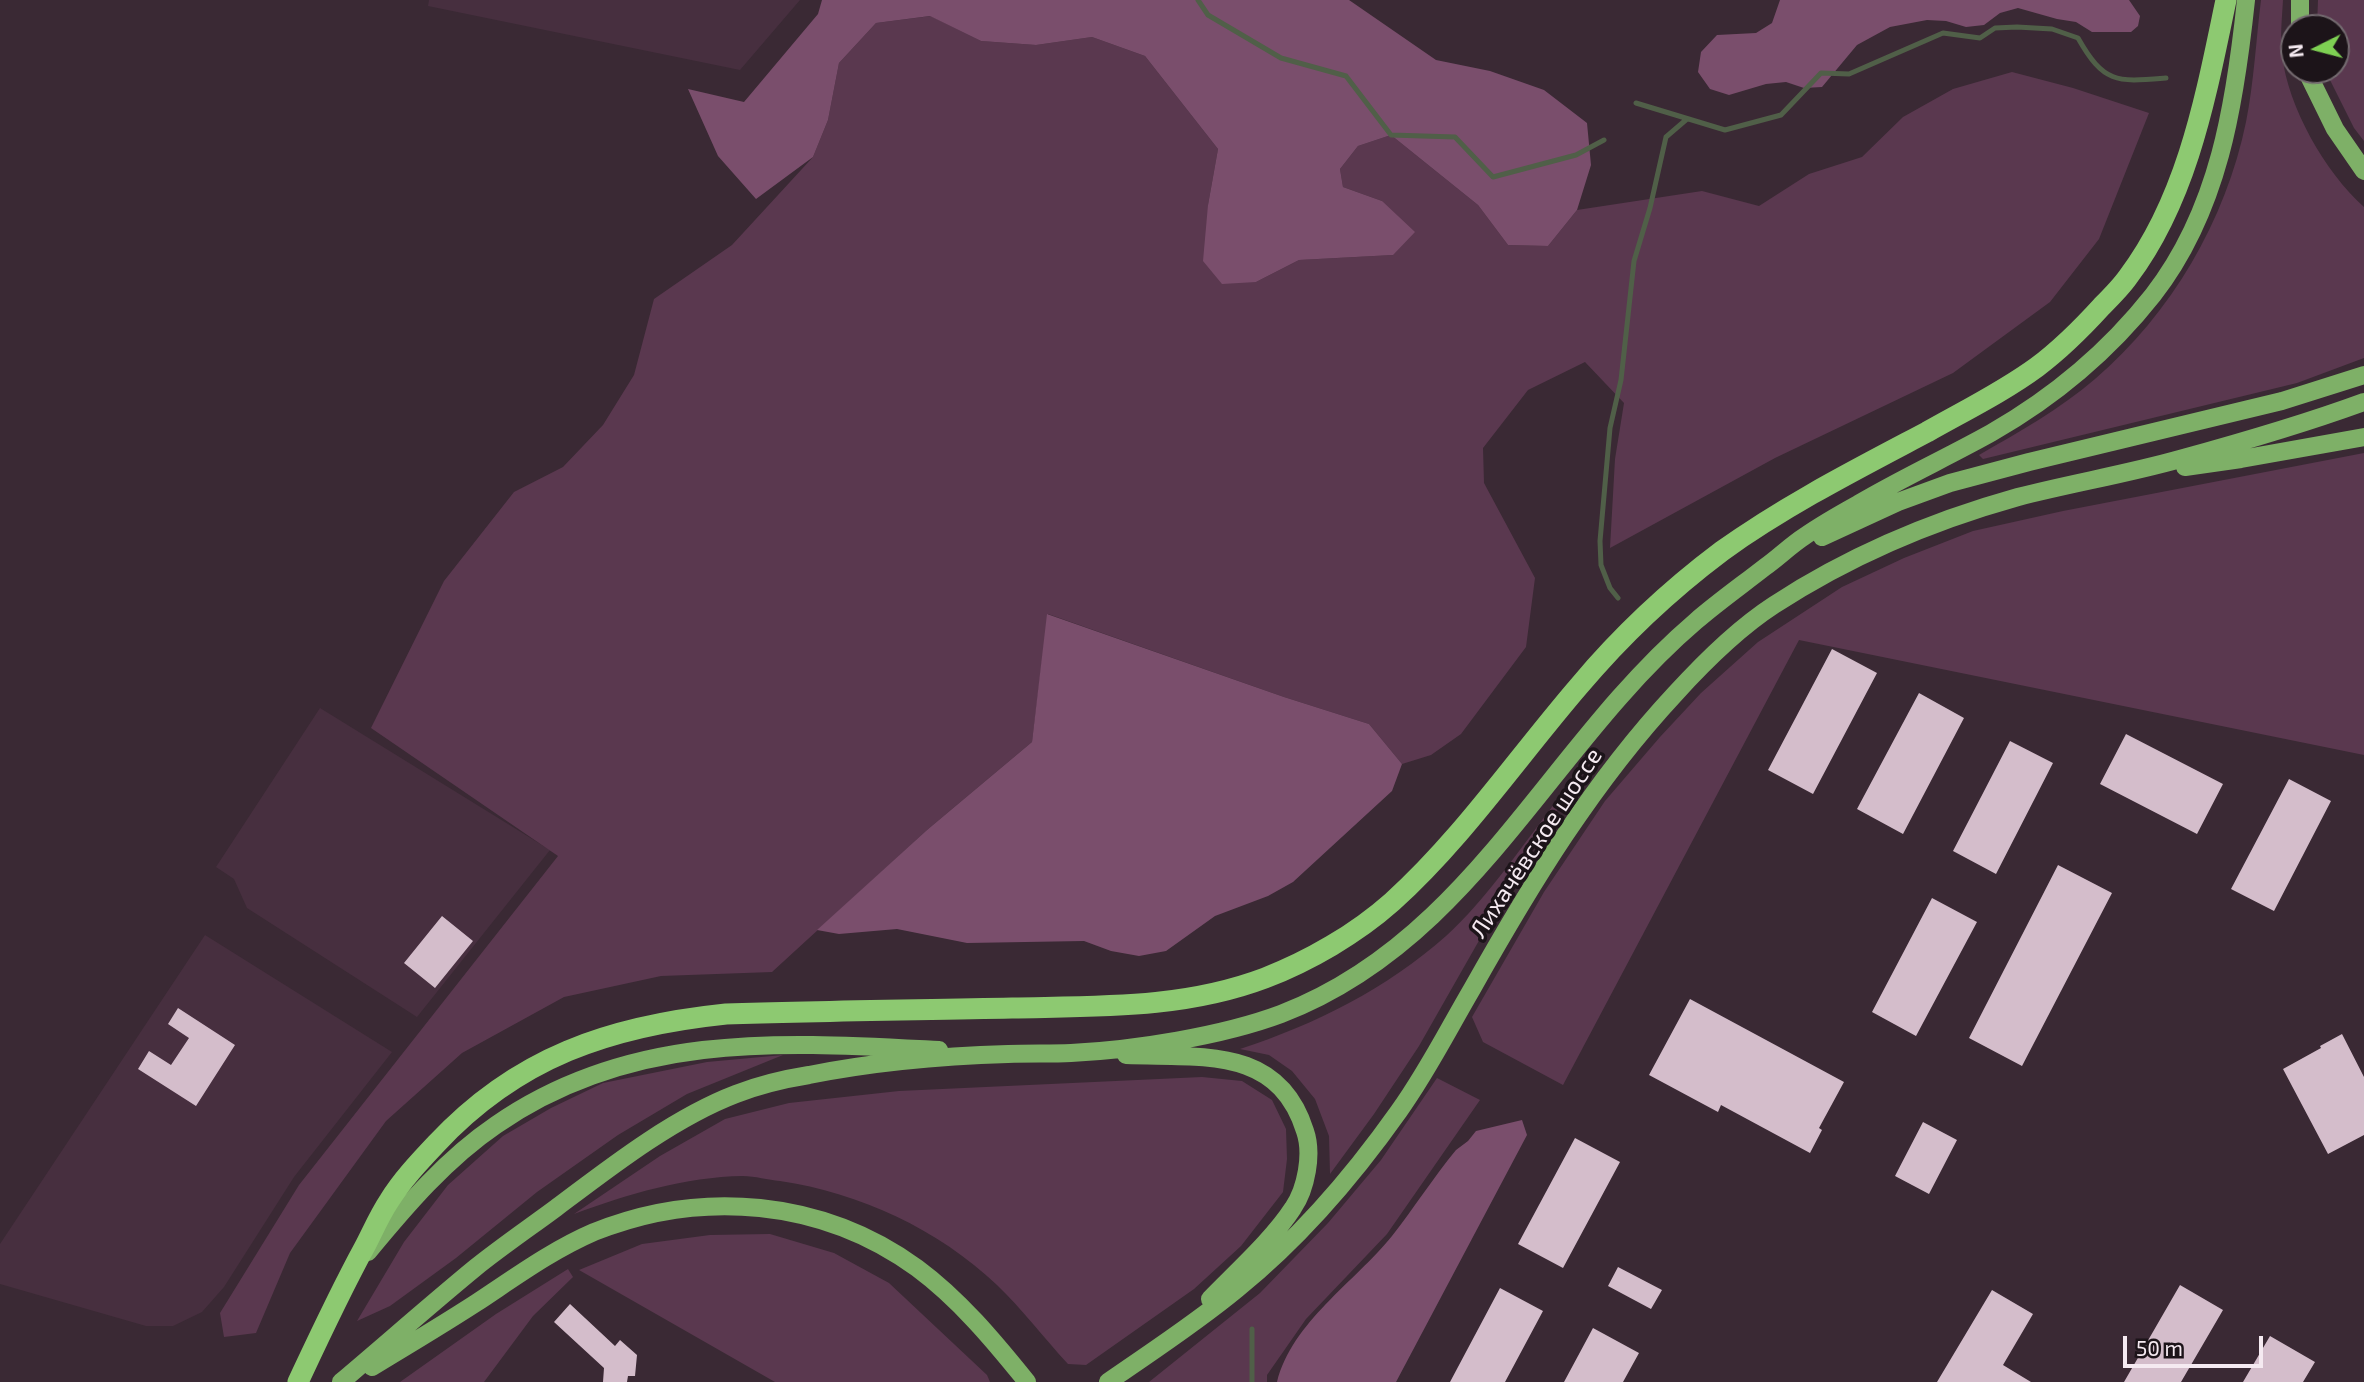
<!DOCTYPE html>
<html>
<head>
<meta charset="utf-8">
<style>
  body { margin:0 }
  #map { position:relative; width:2364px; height:1382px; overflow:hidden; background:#3a2934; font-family:"Exo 2",sans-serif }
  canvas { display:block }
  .north { position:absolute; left:2280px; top:14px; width:70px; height:70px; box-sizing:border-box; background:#1c1419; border:2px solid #736a6f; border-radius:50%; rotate:264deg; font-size:19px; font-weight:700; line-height:28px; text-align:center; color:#f5eaf1 }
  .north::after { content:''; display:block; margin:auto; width:24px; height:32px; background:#7ed053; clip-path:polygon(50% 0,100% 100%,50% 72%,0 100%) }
  .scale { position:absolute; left:2123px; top:1336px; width:140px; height:32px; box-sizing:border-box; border:4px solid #f5eaf1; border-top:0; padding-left:9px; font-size:21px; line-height:24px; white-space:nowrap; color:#f5eaf1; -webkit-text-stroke:5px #1c1419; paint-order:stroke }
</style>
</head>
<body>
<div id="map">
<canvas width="2364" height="1382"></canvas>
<div class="north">N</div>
<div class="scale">50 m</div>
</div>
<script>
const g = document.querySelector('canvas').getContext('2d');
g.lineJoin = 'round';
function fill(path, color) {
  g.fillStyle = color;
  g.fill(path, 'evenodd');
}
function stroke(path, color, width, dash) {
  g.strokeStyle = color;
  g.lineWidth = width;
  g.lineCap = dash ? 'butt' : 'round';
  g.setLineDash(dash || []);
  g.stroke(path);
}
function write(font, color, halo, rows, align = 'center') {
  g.font = font + ' "Exo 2",sans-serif';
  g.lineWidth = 7;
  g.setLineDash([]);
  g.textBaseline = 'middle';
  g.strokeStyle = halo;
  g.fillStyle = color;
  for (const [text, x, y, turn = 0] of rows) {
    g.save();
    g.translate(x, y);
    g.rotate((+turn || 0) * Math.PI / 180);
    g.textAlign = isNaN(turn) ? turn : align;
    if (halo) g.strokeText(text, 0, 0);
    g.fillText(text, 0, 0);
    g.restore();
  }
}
fill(new Path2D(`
  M429,0H800L740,70L428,6Z
  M320,708L550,850L417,1017L247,908L234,879L216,867Z
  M205,935L392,1052L294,1177L224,1287L202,1312L173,1326H146L0,1284V1244Z`), '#472f3f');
fill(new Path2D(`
  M2261,0H2283C2282,18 2280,37 2282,55C2288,107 2325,172 2364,207V358L2297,383L1983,459L1979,455C2019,432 2060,409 2095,379C2171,314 2226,220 2246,122C2254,82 2256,40 2261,0Z
  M2318,0H2364V141L2354,128L2325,70H2336V28H2317Z
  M931,16L981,41L1036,45L1092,37L1145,56L1218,149L1208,205L1256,282L1299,260L1393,255L1382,201L1343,187L1340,169L1358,146L1391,135L1478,205L1508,245L1548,246L1577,210L1702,191L1759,206L1809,174L1862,157L1903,117L1953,89L2012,72L2073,88L2149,113L2099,239L2050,302L1953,373L1775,458L1610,548L1615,459L1624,403L1585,362L1528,390L1483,448L1484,483L1535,578L1526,647L1461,734L1431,755L1402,764L1369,724L1284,697L1048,614L1032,742L927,830L772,972L661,976L564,997L462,1053L386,1121L290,1253L256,1333L224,1337L220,1313L299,1185L558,856L371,728L444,581L514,492L563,467L603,425L634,375L654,299L732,245L813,157L828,120L839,63L876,23Z
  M2364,453V755L1799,640L1563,1085L1483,1042L1472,1017L1544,892L1605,801L1660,737L1701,693L1758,642L1842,587L1904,558L1973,531L2063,511Z
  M1558,799L1562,802L1493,916L1419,1046L1374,1114L1330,1174L1329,1136L1315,1099L1292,1071L1269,1055L1240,1049C1316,1024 1386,989 1446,936C1486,900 1525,842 1558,799Z
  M783,1055L687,1094L618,1135L537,1192L456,1258L390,1306L357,1321L404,1242L448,1185L503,1136L551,1108L603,1083L707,1062Z
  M1202,1077L1242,1081L1272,1100L1286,1129L1287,1159L1283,1192L1241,1246L1194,1289L1086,1365L1068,1364C1044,1338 1022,1309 997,1285C938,1229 860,1193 780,1181C768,1180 755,1176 743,1176C685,1177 628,1194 574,1214L660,1156L725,1119L789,1103L899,1091Z
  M1437,1078L1480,1100L1387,1234L1306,1319L1267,1375V1382H1149L1260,1293L1328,1223L1381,1160Z
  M770,1234L834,1253L889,1283L987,1375L990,1382H775L579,1270L642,1244L710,1235Z
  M568,1269L573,1277L533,1316L484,1382H400L496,1314Z`), '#5a384f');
fill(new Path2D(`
  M822,0H1349L1436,60L1490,71L1544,90L1587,123L1591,165L1577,210L1548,246L1508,245L1478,205L1391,135L1358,146L1340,169L1343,187L1382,201L1415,232L1393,255L1299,260L1256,282L1222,284L1203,261L1208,205L1218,149L1145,56L1092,37L1036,45L981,41L930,16L876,23L839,63L828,120L813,157L756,199L718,156L688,89L744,102L818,14Z
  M1780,0H2129L2140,16L2138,26L2131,32H2092L2076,22L2057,19L2018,8L2000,13L1984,25L1966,27L1946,21L1927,20L1890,27L1857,45L1822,87L1804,88L1786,82L1766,84L1729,95L1710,89L1698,72L1701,52L1717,35L1756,33L1772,23Z
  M1047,614L1284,697L1369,724L1402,764L1392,791L1293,882L1268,896L1215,916L1166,951L1139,956L1111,951L1084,941L967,943L897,929L839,934L817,930L927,830L1032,742Z
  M1522,1120L1527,1135L1396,1382H1277C1292,1322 1355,1282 1392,1236C1414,1208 1433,1178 1456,1150L1468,1141L1476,1131Z`), '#7a4e6c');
stroke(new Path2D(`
  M1198,0L1208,15L1281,58L1346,76L1391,135L1455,137L1493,177L1576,155L1604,140
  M1636,103L1725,130L1781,115L1821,73L1849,74L1943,33L1980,38L1995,28L2017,27L2052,29L2078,38C2104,84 2117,82 2166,78
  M1618,598L1610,588L1601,565L1600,541L1610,428L1621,380L1634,261L1650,208L1666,137L1687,119
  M1252,1329V1382`), '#505f48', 5);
fill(new Path2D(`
  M1832,649L1877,673L1813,794L1768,770Z
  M1919,693L1964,718L1903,834L1857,809Z
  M2126,734L2223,784L2197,834L2100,784Z
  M2010,741L2053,763L1996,874L1953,851Z
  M2289,779L2331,801L2274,911L2231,889Z
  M2058,865L2112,893L2022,1066L1969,1038Z
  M1932,898L1977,922L1916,1036L1872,1012Z
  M442,916L473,941L435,988L404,963Z
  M1690,999L1844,1082L1819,1128L1822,1130L1810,1153L1721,1105L1718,1112L1649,1075Z
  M178,1008L235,1045L196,1106L138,1069L149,1051L171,1065L189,1038L168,1024Z
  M2342,1034L2364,1077V1135L2328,1154L2283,1069L2321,1048L2320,1046Z
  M1923,1122L1957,1140L1929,1194L1895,1176Z
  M1575,1138L1620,1162L1563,1268L1518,1244Z
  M1618,1267L1662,1290L1651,1309L1608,1286Z
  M2180,1285L2223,1310L2181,1382H2124Z
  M1500,1288L1543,1311L1505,1382H1450Z
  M1992,1290L2033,1314L2003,1365L2031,1382H1937Z
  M570,1304L615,1346L620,1340L637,1355L635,1376H628L627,1382H603L604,1368L554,1322Z
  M1593,1328L1639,1353L1623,1382H1564Z
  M2270,1336L2315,1362L2303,1382H2243Z`), '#d4bdcb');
stroke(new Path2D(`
  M2300,28V0
  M2306,70L2335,129L2364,171
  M2185,467L2241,459L2364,437
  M1822,537L1898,502L1950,483L2029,462L2282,401L2364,375
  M1126,1055C1200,1058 1278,1045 1305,1131C1313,1154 1306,1189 1293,1208C1273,1239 1236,1272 1210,1299
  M368,1252C406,1206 446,1159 496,1125C631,1031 783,1042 939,1050
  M372,1367C407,1346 442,1325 476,1303C514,1278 552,1250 594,1232C701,1189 822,1199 917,1268C959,1299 994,1341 1027,1382
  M341,1382C386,1344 430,1305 475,1268C501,1247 529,1228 556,1208C609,1168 673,1118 736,1094C759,1085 784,1079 809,1075C874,1062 942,1056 1008,1054C1029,1053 1050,1054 1071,1053C1134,1050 1222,1036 1281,1014C1472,941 1548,747 1696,621C1718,602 1742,585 1765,567C1779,557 1791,545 1805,536C1822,524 1840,514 1858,504C1902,478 1948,457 1991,433C2054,397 2108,352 2153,295C2219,210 2235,104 2246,0
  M1108,1382C1151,1352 1196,1323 1237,1289C1299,1239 1353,1176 1399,1111C1427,1072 1448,1030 1472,989C1531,884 1593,782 1675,694C1705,661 1737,629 1774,605C1849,556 1932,521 2018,497C2072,483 2127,474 2180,459C2242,442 2304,424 2364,402`), '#7eb067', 18);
stroke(new Path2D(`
  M298,1382C319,1337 340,1292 364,1248C372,1233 379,1216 389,1201C402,1180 419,1162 436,1144C517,1057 610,1026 726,1014C821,1011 917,1010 1012,1008C1098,1006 1183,1009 1265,978C1309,961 1356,934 1392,902C1462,839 1517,758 1579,686C1621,636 1670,590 1722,551C1786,505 1857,469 1927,432C1964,411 2003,392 2037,367C2061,349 2082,328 2102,306C2111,297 2121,287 2128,277C2188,197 2206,95 2226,0`), '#8dc971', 21);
write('24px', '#f5eaf1', '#1c1419', [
  ["Лихачёвское шоссе",1536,843,-57]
]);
</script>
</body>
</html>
